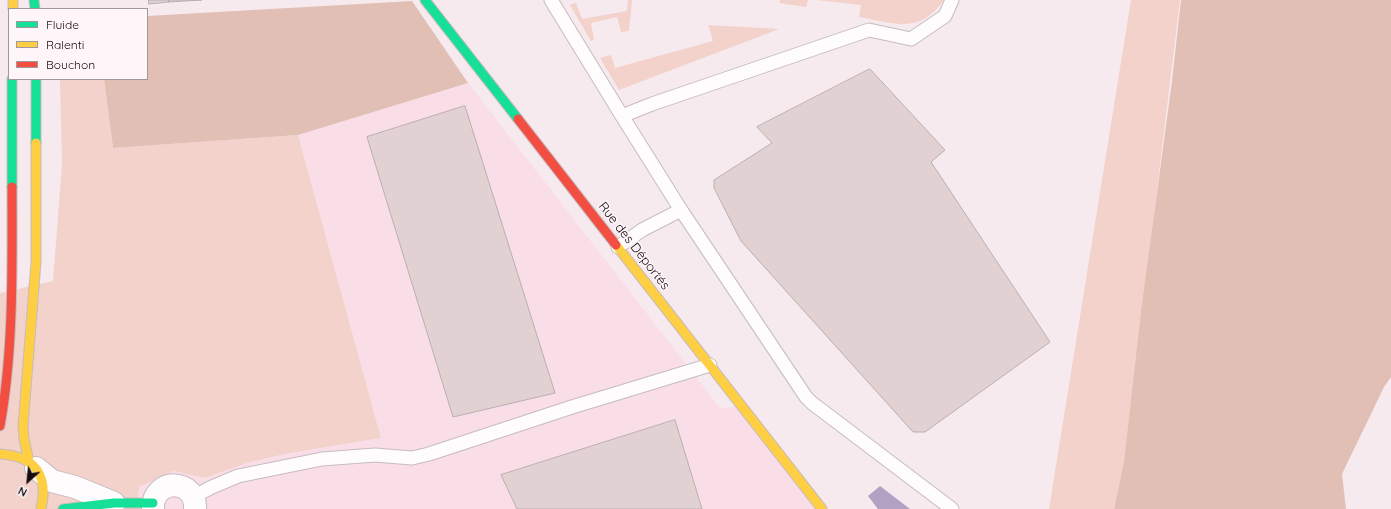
<!DOCTYPE html>
<html>
<head>
<meta charset="utf-8">
<style>
  body { margin:0 }
  #map { position:relative; width:1391px; height:509px; overflow:hidden; background:#f6eaee; font-family:Quicksand,sans-serif }
  canvas { display:block }
  .legend { position:absolute; left:8px; top:8px; width:140px; height:72px; box-sizing:border-box; background:#fef6f9; border:1px solid #a1989b; margin:0; padding:5px 7px; list-style:none; font-size:12px; color:#160a0f }
  .legend li { display:flex; align-items:center; gap:8px; height:20px }
  .legend b { width:20px; border:1px solid #a1989b }
  .north { position:absolute; left:8px; top:461px; width:40px; height:40px; -webkit-text-stroke:3px #fef6f9; paint-order:stroke; rotate:207deg; font-size:11px; font-weight:700; line-height:16px; text-align:center; color:#160a0f }
  .north::after { content:''; display:block; margin:auto; width:14px; height:18px; background:#160a0f; clip-path:polygon(50% 0,100% 100%,50% 72%,0 100%) }
</style>
</head>
<body>
<div id="map">
<canvas width="1391" height="509"></canvas>
<ul class="legend">
<li><b style="height:5px;background:#16e098"></b>Fluide</li>
<li><b style="height:5px;background:#ffcf43"></b>Ralenti</li>
<li><b style="height:5px;background:#f24e42"></b>Bouchon</li>
</ul>
<div class="north">N</div>
</div>
<script>
const g = document.querySelector('canvas').getContext('2d');
g.lineJoin = 'round';
function fill(path, color) {
  g.fillStyle = color;
  g.fill(path, 'evenodd');
}
function stroke(path, color, width, dash) {
  g.strokeStyle = color;
  g.lineWidth = width;
  g.lineCap = dash ? 'butt' : 'round';
  g.setLineDash(dash || []);
  g.stroke(path);
}
function write(font, color, halo, rows, align = 'center') {
  g.font = font + ' Quicksand,sans-serif';
  g.lineWidth = 3;
  g.setLineDash([]);
  g.textBaseline = 'middle';
  g.strokeStyle = halo;
  g.fillStyle = color;
  for (const [text, x, y, turn = 0] of rows) {
    g.save();
    g.translate(x, y);
    g.rotate((+turn || 0) * Math.PI / 180);
    g.textAlign = isNaN(turn) ? turn : align;
    if (halo) g.strokeText(text, 0, 0);
    g.fillText(text, 0, 0);
    g.restore();
  }
}
fill(new Path2D(`
  M468,83L721,409L741,405L822,509H138L139,487L174,471L205,478L247,463L285,454L381,438L298,135Z`), '#f9dee8');
fill(new Path2D(`
  M628,0H632L629,31L621,32L617,17L591,23L594,40L591,41L570,5L576,3L582,19L627,11Z
  M780,0H808L806,7L779,3Z
  M817,0H944C919,35 895,23 859,17L861,5Z
  M1131,0H1180L1124,461L1114,509H1049Z
  M708,25L779,29L619,90L600,58L611,55L615,68L713,41Z
  M60,79H104L113,148L298,135L381,438L285,454L247,463L205,478L174,471L139,487L138,509H0V293L53,281L62,165Z`), '#f2d2ca');
fill(new Path2D(`
  M1181,0H1391V377L1384,387L1342,474L1346,509H1114L1124,461L1142,304L1172,81Z
  M412,1L468,83L298,135L113,148L104,79H147V16Z`), '#e1bfb5');
fill(new Path2D(`
  M880,486L910,509H878L868,496Z`), '#b2a1c2');
const building = new Path2D(`
  M149,0H169V2L149,4Z
  M169,0H202L169,2Z
  M870,69L945,150L931,162L1050,342L925,432H913L741,241L714,188V180L772,143L757,127Z
  M465,106L555,393L453,417L367,137Z
  M675,420L702,509H517L501,475Z`);
fill(building, '#e2d1d3');
stroke(building, '#bbaeb0', 1);
const lane = new Path2D(`
  M551,0L622,116L681,210L806,397L812,403L952,509
  M622,116L652,104L869,30L911,39L945,16L952,0
  M618,247L642,230L681,210
  M193,497L212,487L238,476L322,459L375,455L412,458L429,454L572,407L710,365`);
const street = new Path2D(`
  M36,468L52,481L75,487L114,503
  M153,509C152,477 197,478 195,509`);
const fast = new Path2D(`
  M34,0L35,9
  M425,0L518,119
  M12,79V187
  M36,79V143
  M63,509L114,503H153`);
const slow = new Path2D(`
  M13,0V9
  M616,245L822,509
  M0,454C35,456 49,475 41,509
  M29,462L24,439L23,426L36,262V143`);
const jam = new Path2D(`
  M518,119L616,245
  M0,426C14,348 12,267 12,187`);
stroke(lane, '#c7bbbf', 15);
stroke(street, '#c7bbbf', 24);
stroke(fast, '#c7bbbf', 11);
stroke(slow, '#c7bbbf', 11);
stroke(jam, '#c7bbbf', 11);
stroke(lane, '#fefcfc', 13);
stroke(street, '#fefcfc', 22);
stroke(fast, '#16e098', 9);
stroke(slow, '#ffcf43', 9);
stroke(jam, '#f24e42', 9);
write('13px', '#160a0f', '#fef6f9', [
  ["Rue des Déportés",634,246,52]
]);
</script>
</body>
</html>
